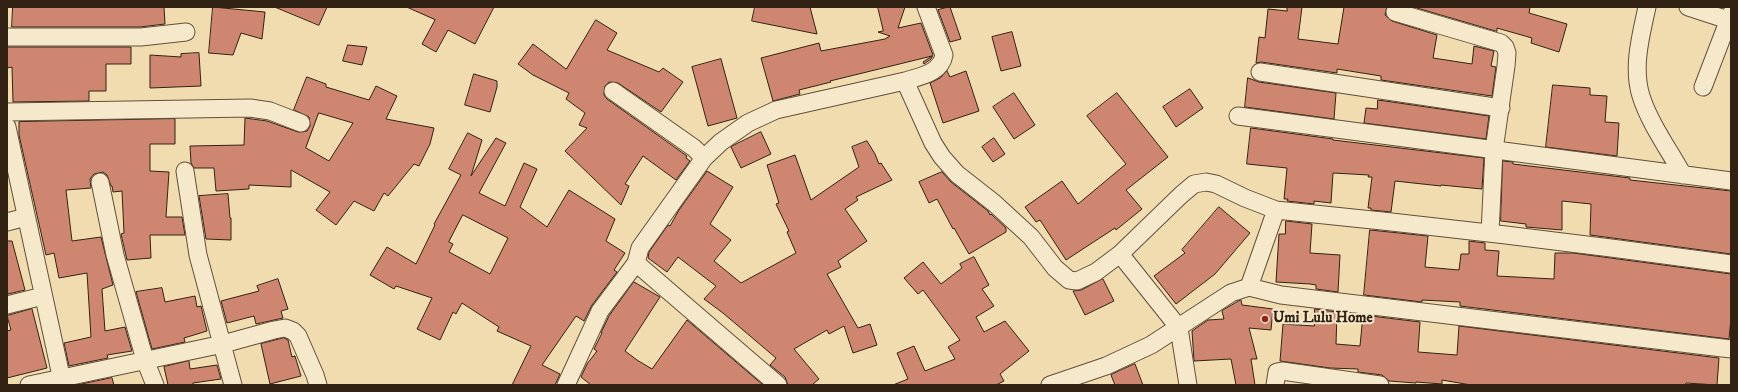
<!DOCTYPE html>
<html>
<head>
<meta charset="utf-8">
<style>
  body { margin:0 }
  #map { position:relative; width:1738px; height:392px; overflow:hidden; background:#f1dcaf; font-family:"IM FELL DW Pica",serif }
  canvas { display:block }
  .frame { position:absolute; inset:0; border:8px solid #322214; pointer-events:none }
</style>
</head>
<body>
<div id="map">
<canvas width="1738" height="392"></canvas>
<div class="frame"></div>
</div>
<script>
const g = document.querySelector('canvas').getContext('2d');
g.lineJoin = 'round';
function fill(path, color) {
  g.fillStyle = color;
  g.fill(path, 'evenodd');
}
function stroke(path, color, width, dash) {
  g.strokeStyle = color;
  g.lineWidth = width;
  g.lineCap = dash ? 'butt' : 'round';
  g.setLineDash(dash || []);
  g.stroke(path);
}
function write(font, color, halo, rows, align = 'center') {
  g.font = font + ' "IM FELL DW Pica",serif';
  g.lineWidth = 4;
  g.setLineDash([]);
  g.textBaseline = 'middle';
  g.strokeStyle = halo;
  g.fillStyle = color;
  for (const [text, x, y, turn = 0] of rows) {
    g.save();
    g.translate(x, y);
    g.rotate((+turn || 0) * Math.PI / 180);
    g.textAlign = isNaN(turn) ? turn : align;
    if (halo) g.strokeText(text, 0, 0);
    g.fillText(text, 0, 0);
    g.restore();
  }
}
const building = new Path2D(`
  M13,7H164L165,24L140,27H12Z
  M213,7L265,12L262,39L241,33L233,55L209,53Z
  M275,7H327L319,25Z
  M407,7H494L475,44L448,30L436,52L422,44L435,20Z
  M755,7H810L817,34L752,21Z
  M878,7H905L898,28L921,23L933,55L931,59L924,64L923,62L932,56L830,81L831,82L799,90L800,94L773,101L761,58L819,43L821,51L885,39L890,36L878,32L883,31Z
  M950,7L961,39L950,42L938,10Z
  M1287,7H1302L1298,39L1338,44L1344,7H1387L1385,15L1392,21L1437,35L1433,58L1472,64L1474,46L1494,51L1491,66L1496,67L1492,96L1381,80V76L1337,69V73L1261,62L1256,63L1259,37L1265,38L1268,9L1287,11Z
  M1414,7H1530L1529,13L1567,24L1559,52L1531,43L1532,38L1497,28V31Z
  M596,20L617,33L607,50L659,72L663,68L683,82L661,112L618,83L609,82L605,86L604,95L607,99L687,156L686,158L690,161L676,180L643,156L625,184L629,186L621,205L565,151L587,128L579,125L585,113L566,99L569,93L533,75L518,64L533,44L566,69Z
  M1012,32L1021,66L1001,71L992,37Z
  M348,45L367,47L362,65L343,61Z
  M7,47H131V64H106V91H89V101L13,102L12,67L7,68Z
  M199,53L201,86L150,88V55L181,57V54Z
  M721,59L737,118L708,126L692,67Z
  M947,71L950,77L966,71L979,111L943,123L930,83L940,78Z
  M474,74L497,81V87L490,112L465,105Z
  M307,77L326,84V87L369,100L376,86L397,96L386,119L434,128L430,144L419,166L414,164L388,196L384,193L374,211L354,201L336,225L316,210L330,192L291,170V187L249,185V189L216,191L214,168H194L191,163L190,146L244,145L245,118L267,121L298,132L307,131L310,126L309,117L294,110ZM319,113L353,123L329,161L306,148Z
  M1248,78L1259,82L1336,93L1334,119L1245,107Z
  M1553,85L1590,88V95L1607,96L1605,122L1619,123L1617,156L1546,147Z
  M1190,89L1203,108L1176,127L1163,107Z
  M1014,93L1035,125L1014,139L993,107Z
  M1117,93L1168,157L1126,190L1142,209L1116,230L1115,228L1066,260L1040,220L1036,222L1025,207L1062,181L1078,204L1126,164L1087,116Z
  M1378,100L1489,116L1486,139L1364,123L1366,108L1377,109Z
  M175,119V144H150V171L169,172L166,217H182L185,235H150L151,258L127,260L121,234L124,233L122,191L113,192L112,186H111L107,175L103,172L94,174L90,179L91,188L66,190L72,241L101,237L113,285L102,289L105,331L125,327L132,351L107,355L108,358L69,366L64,343L91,337L87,273L59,278L54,253L46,255L19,135V122Z
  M1251,128L1333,139V140L1484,158L1482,189L1441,185V186L1395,181L1391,212L1371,210V208H1368L1372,177H1368L1369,175L1333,173L1331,203L1314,201V204L1287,201L1288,199H1284L1287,168L1247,164Z
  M761,132L771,154L741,168L731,147Z
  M468,133L482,140L471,176L496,138L506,143L479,193L505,206L524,163L537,169L520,207L547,227L569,190L615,219L606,241L625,253L614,270L617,272L592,305L584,321L576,316L542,365L560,374L555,385H512L531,346L497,331L499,327L462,303L456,314L453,312L440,340L417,329L432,298L396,286L394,289L370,275L387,247L416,264L435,225L434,224L461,175L449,169ZM463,215L508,238L490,274L449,252L453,244L449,242Z
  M994,138L1005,154L993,162L982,147Z
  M867,141L875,154L879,164L881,163L892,180L856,197L858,200L845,209L867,241L838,261L841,267L827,274L858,328L870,324L877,345L853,353L844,326L829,334L827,330L794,349L819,379L812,385H788L785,377L770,365L776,358L723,313L704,299L716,286L678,257L667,272L648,258L649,252L668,225L670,226L679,210L707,171L733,187L710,224L731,240L714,261L741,283L796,253L787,232L789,231L776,204L779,203L767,165L795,155L811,200L859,167L852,147Z
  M1503,161L1513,162V164L1630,178V180L1731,191V254L1590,235L1591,204L1562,201V230L1526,227V224L1501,221Z
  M942,172L951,182L988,211L990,215L991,214L1006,228V232L969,254L954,228L953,229L937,199L929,203L919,182Z
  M228,194L230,218H231V240L206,239L199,196Z
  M1219,207L1250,233L1215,274L1176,304L1154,276L1185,253L1182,250Z
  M1286,221L1312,224L1310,253L1340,255L1338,292L1316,289V285L1310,284L1276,282L1279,234H1285Z
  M1370,230L1428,236L1425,267L1459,270L1461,254H1469V241L1485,243V250L1499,251L1497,276L1554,279L1555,253H1573L1731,274V318L1729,339L1460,306V302L1422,300V302L1364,295Z
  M7,241H12L25,290L8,294Z
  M974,257L989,285L982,289L994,306L976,317L984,332L1005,321L1029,351L1000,374L1004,381L996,385H893L908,379L897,353L914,346L925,371L955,359L948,347L960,340L923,290L918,294L904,278L923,262L941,284L962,268L960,264Z
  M278,279L288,309L281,311L283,318L256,324L254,316L227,323L221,301L259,291L257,286Z
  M1103,279L1114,301L1085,315L1073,291L1081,290Z
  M634,282L660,297L625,351L637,360L652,369L687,320L763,385H591L581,377L587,364L597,351L594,349L602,333H601L609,316Z
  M162,288L165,302L195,296L197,307L201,306L207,331L184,338L185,342L152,349L136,292Z
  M1241,300L1242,305L1273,309L1271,330L1249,328L1257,359H1251L1255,385H1236L1231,359L1194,361L1192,331L1208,320L1224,319L1222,311Z
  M32,309L47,368L7,378V331L11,330L7,316Z
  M1315,309L1337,312L1336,344L1360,346L1363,315L1420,322L1418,352L1457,355L1459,326L1719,358L1717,385L1686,383L1685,385H1471L1442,380V384L1416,382V383L1389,381L1382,375L1358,372V369L1330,368L1280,361L1283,324L1314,326Z
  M284,338L288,340L292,357L295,356L301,376L270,384L261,344Z
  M189,361L190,369L217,365L221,379L193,383V385H168L164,367Z
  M1135,364L1143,385H1115L1111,375Z
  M112,378L114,385H77Z`);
fill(building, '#ce8671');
stroke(building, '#322214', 1);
const street = new Path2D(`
  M1647,7C1641,35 1632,67 1641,96C1649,122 1669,150 1683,175
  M1688,7L1728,20
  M1395,12L1501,43L1505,47L1507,53L1506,66L1494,150L1490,233
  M7,37H141L186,32
  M1260,72L1501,108
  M905,81L933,143L942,157L957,174L994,203L1031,237L1055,268L1069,280L1077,281L1096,272L1120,254L1181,195L1194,184L1206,182L1216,184L1245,198L1276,210L1249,287
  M1703,87L1731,14
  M613,91L694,148L704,158
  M7,112L250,108L270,111L301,123
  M1238,116L1731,181
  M7,127L63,385
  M185,171L198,255L233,385
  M100,182L115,255L145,360L155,385
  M1276,210C1428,225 1580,243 1731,264
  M7,222L26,217
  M1120,254L1179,328L1188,385
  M7,305L43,296
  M29,385L223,344L274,330L285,328L293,331L298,336L315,375L318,385
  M566,385L600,311L636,263
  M778,385L636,263L640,248L704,158L721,142L748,123L776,110L905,81C921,76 941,73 944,55L926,7
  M1050,385L1106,366L1151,345L1231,293L1249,287L1281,295L1731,349
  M1275,385L1277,372L1282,371L1380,385`);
stroke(street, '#62503b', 19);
stroke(street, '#f6e8cb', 17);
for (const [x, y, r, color] of [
  [1265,319,4,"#8f2418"]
]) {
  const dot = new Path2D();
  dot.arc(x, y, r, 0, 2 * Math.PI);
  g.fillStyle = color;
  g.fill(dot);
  stroke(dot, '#f6e8cb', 1.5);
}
write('bold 15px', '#322214', '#f6e8cb', [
  ["Umi Lulu Home",1273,319]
], 'left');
</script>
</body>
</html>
